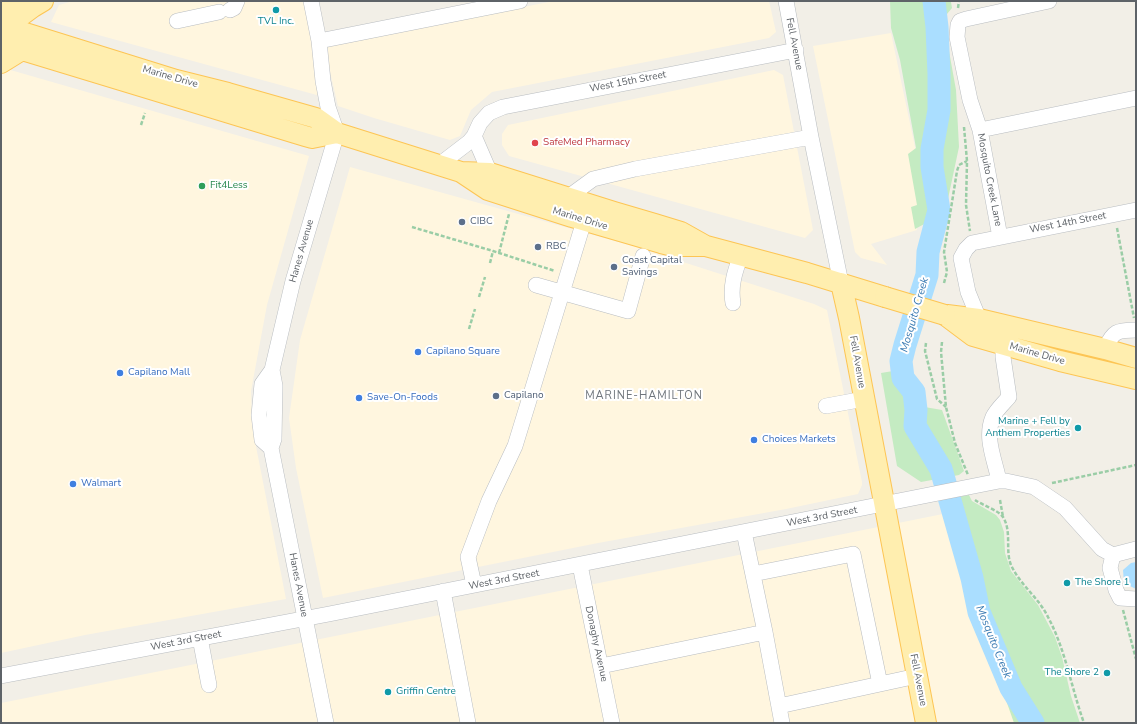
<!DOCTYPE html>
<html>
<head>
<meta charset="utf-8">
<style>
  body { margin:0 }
  #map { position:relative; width:1137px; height:724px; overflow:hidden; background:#f2efe7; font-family:"Nunito Sans",sans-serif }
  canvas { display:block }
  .frame { position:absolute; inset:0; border:2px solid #5e6368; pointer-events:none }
</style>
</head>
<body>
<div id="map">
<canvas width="1137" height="724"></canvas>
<div class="frame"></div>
</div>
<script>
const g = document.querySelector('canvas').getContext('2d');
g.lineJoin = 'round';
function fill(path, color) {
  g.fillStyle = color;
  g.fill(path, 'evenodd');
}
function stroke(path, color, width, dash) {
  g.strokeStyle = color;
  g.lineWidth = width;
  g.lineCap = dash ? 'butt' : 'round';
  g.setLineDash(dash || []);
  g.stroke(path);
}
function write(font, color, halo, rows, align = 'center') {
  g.font = font + ' "Nunito Sans",sans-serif';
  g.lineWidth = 4;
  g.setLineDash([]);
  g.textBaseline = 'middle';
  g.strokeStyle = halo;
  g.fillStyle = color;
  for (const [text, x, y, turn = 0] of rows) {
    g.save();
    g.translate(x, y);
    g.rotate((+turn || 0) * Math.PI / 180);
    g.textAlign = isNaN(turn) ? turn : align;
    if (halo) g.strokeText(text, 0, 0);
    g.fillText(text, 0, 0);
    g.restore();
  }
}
fill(new Path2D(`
  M73,1H304L324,97L51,22L59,5Z
  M554,1H769L776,32L769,38L492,92L471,110L460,136L450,140L374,118L338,106L324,46Z
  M891,33L916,152L919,206L914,210L917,230L871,244L887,265L861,258L855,252L813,46Z
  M7,69L309,156L267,305L251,391L252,426L286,599L85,635L1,653V75Z
  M774,70L783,75L813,230L805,238L509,156L502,145V134L508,125Z
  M350,167L633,246L814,304L827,310L862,482V485L858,494L786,509L598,543L323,598L296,468L289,418L300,340Z
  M943,514L965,594L1011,707L1016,723H1V703Z`), '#fff6df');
fill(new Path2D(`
  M890,1H954L951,2L952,8L947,14L944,23L956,90L959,147L945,213L915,229L911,207L917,205L908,154L916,148L900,60L891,28Z
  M905,369L913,405L942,410L964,471L959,475L921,482L897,466L881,373Z
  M969,495L972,501L996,515L1000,520L1004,532L1005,553L1011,571L1038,605L1055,637L1062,657L1071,696L1080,723H1014L971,600L940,500Z`), '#c4ebc2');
fill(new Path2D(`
  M1136,562V589L1124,583L1123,570L1131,563Z`), '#aadeff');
stroke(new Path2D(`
  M934,1L937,27L939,74V110L932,149V167L939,210L928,252L927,275L905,345L901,361L903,378L914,392L916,410L915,426L941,469L972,578L979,612L1011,688L1033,723`), '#aadeff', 23);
const minor = new Path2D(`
  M786,1L811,137L841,283
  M230,10L234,8L237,1
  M177,21L219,12
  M319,41L520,1
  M980,130L1136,98
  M474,136L490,173
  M439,165L469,142L474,136L480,123L489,113L503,107L796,50
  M567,198L593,179L635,169L811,137
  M1000,237L980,130L970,100L957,37L958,25L960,21L966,19L1049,1
  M536,285L628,311L643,256
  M733,303C730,286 735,271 741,255
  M979,319L968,292L961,258L966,249L972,243L1136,210
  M1105,349C1113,331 1117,330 1136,330
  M272,370L262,384L259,415L262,440L271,448L326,723
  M826,406L864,399
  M271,448L274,439L275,386L272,370L293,281L337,133L328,107L323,81L319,41L311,1
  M999,481C995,460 984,438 993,417C996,410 1004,403 1009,397L1003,357V344
  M744,532L765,632L782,723
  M1136,549L1113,555L1110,568L1116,590L1120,598L1136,599
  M580,565L612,723
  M753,574L853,554L880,684
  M474,585L468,557L489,501L515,446L584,221
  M443,591L468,723
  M200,638L209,685
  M601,666L765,632
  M1,676L329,614L999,481H1006L1034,487L1065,508L1102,549L1113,555
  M779,706L917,676`);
const major = new Path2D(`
  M1,15L14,1
  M1,24L6,27L176,80L228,93L316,118L337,133L461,172L490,173L614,212L655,224L681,232L706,246
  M1,29L6,27L33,7L43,1
  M1,42L22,50L305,136L312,138L337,133
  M1,63L22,50
  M461,172L488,190L572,217L661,243L673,246H706L807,273L885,297
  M841,283L849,318L926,723
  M945,315L973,336L1060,361L1136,379
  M947,315L979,319L1105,349L1136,358`);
stroke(minor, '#b9bdc1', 16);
stroke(major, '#fdc554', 22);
stroke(new Path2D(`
  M958,8L959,1
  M141,125L145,113
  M964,127L967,161L966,205L970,231
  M412,227L493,251L555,271
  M1117,228L1134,318
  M499,253L509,214
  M490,263L493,251
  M944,283L947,272L944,252L957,171L959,165L967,161
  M479,297L485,277
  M469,329L475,309
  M942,342L941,352L946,407L955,443L968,475
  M926,343L925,351L937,399L946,407
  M1052,483L1136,465
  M975,500C982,505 998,510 1003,517C1012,531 1005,551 1011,565C1020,585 1039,598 1048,617C1066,651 1071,687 1084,723
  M1000,500L1003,517
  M1123,610L1136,659`), '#9acda6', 2.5, [4, 2]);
stroke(minor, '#fff', 15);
stroke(major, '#ffeeaf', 20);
const majorBridge = new Path2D(`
  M885,297L945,315`);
stroke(majorBridge, '#fdc554', 22, []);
stroke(majorBridge, '#ffeeaf', 20);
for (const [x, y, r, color] of [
  [276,10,4,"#0f9aa8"],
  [535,143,4,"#e0444e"],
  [202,186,4,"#2e9e5b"],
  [462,222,4,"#5c6f8a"],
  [538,247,4,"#5c6f8a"],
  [614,267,4,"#5c6f8a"],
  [418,352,4,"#3f7fe0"],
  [120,373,4,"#3f7fe0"],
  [496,396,4,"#5c6f8a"],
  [359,398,4,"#3f7fe0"],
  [1078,428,4,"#0f9aa8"],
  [754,440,4,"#3f7fe0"],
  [73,484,4,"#3f7fe0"],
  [1067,583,4,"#0f9aa8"],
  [1107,673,4,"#0f9aa8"],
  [388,692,4,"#0f9aa8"]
]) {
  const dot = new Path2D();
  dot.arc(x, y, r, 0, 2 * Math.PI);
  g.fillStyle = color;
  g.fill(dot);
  stroke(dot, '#fff', 1.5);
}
write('10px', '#0d838f', '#fff', [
  ["TVL Inc.",276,22,"center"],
  ["Marine + Fell by",1070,422],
  ["Anthem Properties",1070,434],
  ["The Shore 1",1075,583,"left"],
  ["The Shore 2",1099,673],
  ["Griffin Centre",396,692,"left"]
], 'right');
write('10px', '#5e6368', '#fff', [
  ["Fell Avenue",794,44,79],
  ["Marine Drive",170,77,16],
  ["West 15th Street",628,82,-11],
  ["Mosquito Creek Lane",989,180,79],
  ["Marine Drive",580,219,17],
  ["West 14th Street",1068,223,-11],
  ["Hanes Avenue",302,251,-74],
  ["Marine Drive",1037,354,16],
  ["Fell Avenue",857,362,80],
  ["West 3rd Street",822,517,-11],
  ["West 3rd Street",504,580,-11],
  ["Hanes Avenue",298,585,79],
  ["West 3rd Street",186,641,-11],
  ["Donaghy Avenue",596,644,78],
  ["Fell Avenue",918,680,79]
]);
write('10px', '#be3a42', '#fff', [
  ["SafeMed Pharmacy",543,143]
], 'left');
write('10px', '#27864d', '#fff', [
  ["Fit4Less",210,186]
], 'left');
write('10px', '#4e5e75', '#fff', [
  ["CIBC",470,222],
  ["RBC",546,247],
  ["Coast Capital",622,261],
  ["Savings",622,273],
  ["Capilano",504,396]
], 'left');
write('10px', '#366cbe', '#fff', [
  ["Capilano Square",426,352],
  ["Capilano Mall",128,373],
  ["Save-On-Foods",367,398],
  ["Choices Markets",762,440],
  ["Walmart",81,484]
], 'left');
write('italic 11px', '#397ab2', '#fff', [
  ["Mosquito Creek",915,315,-74],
  ["Mosquito Creek",993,642,68]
]);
g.letterSpacing = '1px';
write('11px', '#6f757b', '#fff', [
  ["MARINE-HAMILTON",644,396]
]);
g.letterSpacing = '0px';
</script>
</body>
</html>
